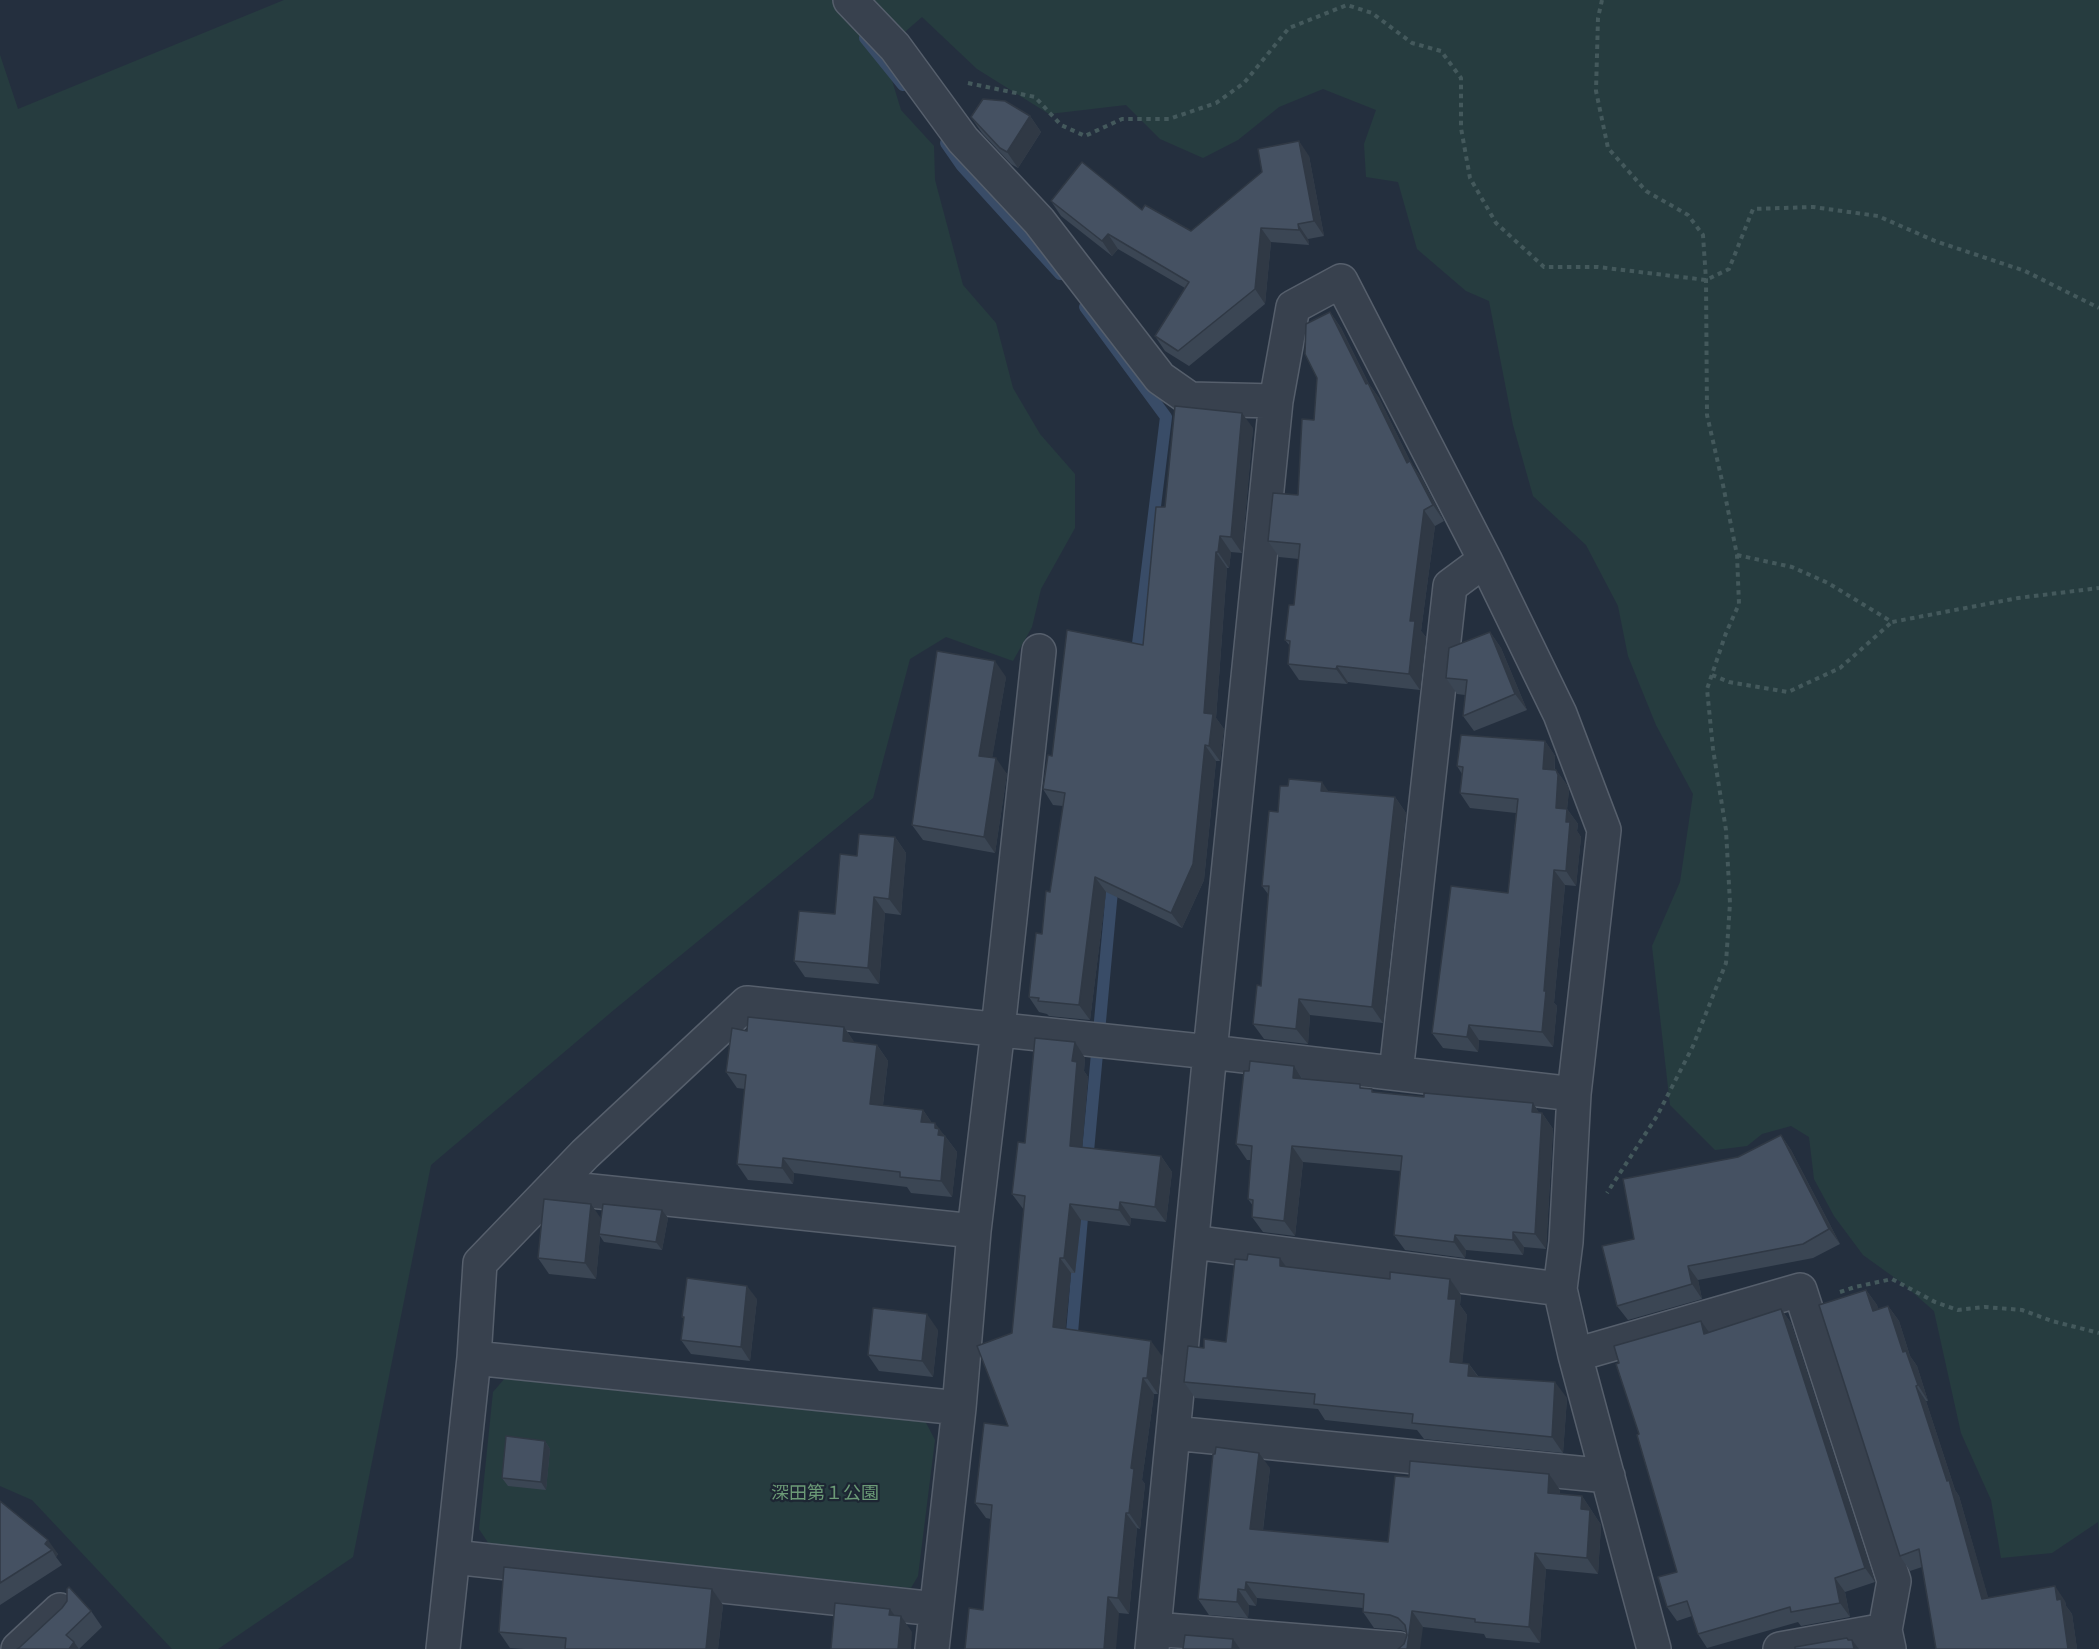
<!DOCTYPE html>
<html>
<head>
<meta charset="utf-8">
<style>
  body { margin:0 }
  canvas { display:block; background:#242f3e }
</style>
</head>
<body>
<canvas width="2099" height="1649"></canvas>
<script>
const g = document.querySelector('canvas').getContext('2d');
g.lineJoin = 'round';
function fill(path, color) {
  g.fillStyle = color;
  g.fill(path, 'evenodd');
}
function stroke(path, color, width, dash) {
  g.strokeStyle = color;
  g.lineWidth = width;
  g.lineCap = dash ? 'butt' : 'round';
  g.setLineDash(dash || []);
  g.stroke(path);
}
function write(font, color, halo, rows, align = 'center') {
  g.font = font + ' Mulish,"Noto Sans JP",sans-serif';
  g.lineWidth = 4.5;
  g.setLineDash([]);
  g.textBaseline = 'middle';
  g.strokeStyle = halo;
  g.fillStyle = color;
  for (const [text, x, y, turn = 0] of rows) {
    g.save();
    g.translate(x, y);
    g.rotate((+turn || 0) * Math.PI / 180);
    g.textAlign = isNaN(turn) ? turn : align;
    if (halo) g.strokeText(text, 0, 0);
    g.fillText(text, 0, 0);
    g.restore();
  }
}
fill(new Path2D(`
  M284,0H2099V1540L2098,1522L2052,1553L2001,1558L1991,1500L1961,1433L1934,1311L1902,1283L1863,1255L1834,1216L1814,1179L1809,1137L1791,1126L1762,1134L1747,1146L1715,1150L1670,1105L1652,946L1680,882L1693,794L1656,725L1628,656L1618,606L1586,545L1533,496L1513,425L1489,301L1466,291L1417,249L1398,182L1366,177L1364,144L1376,110L1323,89L1279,107L1238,140L1203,158L1160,139L1126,105L1049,114L977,69L922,17L883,51L901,110L934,146L935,180L963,285L996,323L1013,388L1040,434L1075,474V528L1041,589L1032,627L1013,661L946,637L910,659L873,798L615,1009L431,1165L353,1557L218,1649H172L32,1500L0,1486V55L18,109Z
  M506,1377L924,1419L935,1440L918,1576L911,1588L489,1544L479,1529L493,1392Z`), '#263c3f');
stroke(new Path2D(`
  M865,38L903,85
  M946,143L962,166L1060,274
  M1085,307L1166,417L1136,660
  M1087,1162L1113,880
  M1071,1344L1083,1206`), '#394c67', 12);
const minor = new Path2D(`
  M850,0L895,47L963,140L1039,221L1160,378L1190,399L1276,401
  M1396,1073L1450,586L1485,560
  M553,1187L974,1231
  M1192,1242L1560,1289
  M1575,1355L1800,1290L1894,1581L1885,1630L1889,1649
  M474,1358L959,1408
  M1173,1433L1608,1476
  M453,1557L936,1609
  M1154,1629L1399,1649
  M18,1649L60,1610
  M443,1649L474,1358L480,1263L585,1154L747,1003L1210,1052L1574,1094
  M932,1649L959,1408L974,1231L998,1029L1039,651
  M1152,1649L1210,1052L1276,401L1293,307L1341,281L1485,560L1560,714L1604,830L1574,1094L1566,1242L1560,1289L1575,1355L1654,1649
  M1780,1649L1885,1630`);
stroke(minor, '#565f6c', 36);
stroke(new Path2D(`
  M1602,0L1598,18L1596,91L1608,148L1646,191L1688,215L1703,235L1706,280L1707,415L1723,485L1737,555L1739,604L1726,633L1707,689L1713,749L1726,830L1730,903L1726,963L1693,1046L1657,1116L1607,1193
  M968,83L1035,97L1061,125L1085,136L1122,119H1169L1216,103L1244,83L1289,28L1347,5L1372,13L1412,43L1441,51L1461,78V128L1470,178L1496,223L1544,267H1598L1706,280L1729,269L1753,209L1813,207L1878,216L1935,241L2025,271L2099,308
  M1737,555L1792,567L1828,583L1892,622L2018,598L2099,588
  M1712,675L1729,682L1788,692L1840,668L1892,622
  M1840,1292L1855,1287L1892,1279L1935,1302L1958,1310L1985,1307L2022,1310L2052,1321L2099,1333`), '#44595c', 4, [4.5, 4.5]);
stroke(minor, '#38414e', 33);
fill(new Path2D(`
  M1030,116L1041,132L1018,168L1011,164L982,133L971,117Z
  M1309,156L1324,236L1308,239L1309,245L1271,242L1265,304L1189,366L1165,351L1155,336L1185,288L1118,249L1112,256L1061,216L1051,201L1142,210L1191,231Z
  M1330,312L1341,328L1369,384L1379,398L1411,463L1421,477L1444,521L1435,526L1421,631L1426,637L1420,690L1348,682L1347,684L1299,680L1288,664L1290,646L1285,640L1294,605L1299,559L1279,557L1268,541L1298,495L1314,420Z
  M1253,428L1242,553L1231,552L1229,568H1227L1216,718L1224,729L1220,761H1216L1204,880L1182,928L1106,892L1090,1020L1049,1016L1047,1014L1039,1012L1029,997L1050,892L1063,806L1053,805L1043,789L1052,756L1143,645L1165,507Z
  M1490,632L1501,648L1527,710L1474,731L1463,716L1465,695L1457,694L1446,678Z
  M1006,677L992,758L1007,774L995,853L923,840L912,825Z
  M1545,741L1555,756V769L1556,770L1567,785L1569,790L1567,809L1578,824L1577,831L1581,837L1576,886L1565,885L1554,1003L1557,1006L1553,1047L1479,1040L1478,1052L1443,1048L1432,1033L1508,893L1516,813L1470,808L1460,793L1462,774L1457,766Z
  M1328,791L1395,797L1406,813L1383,1023L1310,1015L1308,1044L1264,1039L1253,1024L1261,986L1268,894L1262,886L1278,812Z
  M895,837L906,853L901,915L885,913L879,984L805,977L794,961L835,914L857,856Z
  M844,1027L854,1042L877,1045L888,1061L883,1105L923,1110L932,1123L945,1136L957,1152L952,1197L911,1193L907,1187L794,1173L793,1184L748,1180L737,1164L745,1089L737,1088L726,1072L747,1031Z
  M1085,1058L1084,1071L1088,1077L1082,1147L1161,1156L1172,1172L1166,1222L1131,1218L1130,1226L1081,1220L1075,1273H1071L1065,1329L1162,1356L1158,1394H1154L1142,1480L1145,1484L1140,1529L1137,1528L1129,1614L1119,1613L983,1610L991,1519L986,1518L975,1503L1008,1426L1012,1333L1024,1210L1012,1194L1025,1143Z
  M1294,1066L1303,1079L1363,1088L1374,1092L1424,1097L1533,1103L1539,1113H1542L1553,1129L1546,1249L1524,1247L1523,1255L1466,1250L1465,1258L1405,1250L1394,1235L1401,1171L1303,1162L1295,1236L1263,1232L1252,1217L1253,1206L1248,1199L1251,1160H1247L1236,1144L1249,1071Z
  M1781,1135L1791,1150L1840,1244L1813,1258L1698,1280L1702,1299L1628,1320L1617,1306L1634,1239L1738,1157Z
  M662,1210L668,1218L662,1250L604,1242L600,1236L596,1279L549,1274L538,1258L601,1218Z
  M1287,1267L1390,1279H1450L1461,1295L1460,1305L1467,1315L1462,1363L1469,1364L1478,1376L1567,1398L1563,1453L1424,1439L1417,1430L1325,1420L1318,1409L1195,1398L1184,1382L1204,1348L1226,1342Z
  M1866,1290L1877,1305L1878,1309L1888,1306L1899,1321L1910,1356L1917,1366L1928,1401H1926L1955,1490L1959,1496L1988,1598L2065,1601L2066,1606L2072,1614L2077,1649H1936L1922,1567L1910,1571L1900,1556Z
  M757,1299L750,1361L691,1354L681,1340L684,1319L682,1317Z
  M1781,1309L1791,1323L1875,1582L1845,1592L1850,1617L1801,1626L1798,1622L1707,1648L1698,1634L1692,1616L1677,1621L1667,1607L1677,1572L1639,1434L1709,1332Z
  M938,1330L933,1377L879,1371L868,1355Z
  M545,1441L550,1449L546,1490L508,1486L502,1478Z
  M1270,1468L1263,1530L1388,1542L1560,1490V1494L1582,1496L1601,1525L1598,1574L1546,1569L1540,1643L1486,1638L1484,1634L1423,1627L1404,1644L1407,1635L1406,1632L1401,1630L1374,1628L1363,1612V1608L1257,1598L1256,1606L1249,1605L1248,1618L1209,1615L1198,1599Z
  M0,1501L58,1554L56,1557L62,1565L0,1605Z
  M712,1589L723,1605L718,1649H525L510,1648L499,1632Z
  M91,1611L102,1627L79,1649H17Z`), '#3b4654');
fill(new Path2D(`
  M1030,116L1041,132L1018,168L1007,152Z
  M1299,141L1309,156L1324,236L1314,221Z
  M1298,224L1308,239L1309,245L1299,230Z
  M1261,228L1271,242L1265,304L1255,289Z
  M1108,234L1118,249L1112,256L1102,241Z
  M1330,312L1341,328L1369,384L1379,398L1411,463L1421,477L1444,521L1433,505L1407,463L1366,384Z
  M1242,413L1253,428L1242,553L1231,537Z
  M1424,510L1435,526L1421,631L1426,637L1420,690L1409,674L1410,621Z
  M1220,536L1231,552L1229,568L1218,552Z
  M1216,552L1227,568L1216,718L1224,729L1220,761L1209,746L1204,713Z
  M1490,632L1501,648L1527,710L1515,694Z
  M995,661L1006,677L990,771L979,756Z
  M1337,666L1348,682L1347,684L1336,669Z
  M1545,741L1555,756L1554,784L1543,769Z
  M1205,745L1216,761L1204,880L1182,928L1171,913Z
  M996,758L1007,774L995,853L984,837Z
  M1556,770L1567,785L1569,790L1567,809L1578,824L1577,831L1581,837L1576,886L1566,871L1556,808Z
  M1322,782L1333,798L1321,791Z
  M1395,797L1406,813L1383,1023L1372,1007Z
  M895,837L906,853L901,915L889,899Z
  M1554,870L1565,885L1554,1003L1557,1006L1553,1047L1542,1032L1544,991Z
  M1095,877L1106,892L1090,1020L1079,1005Z
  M874,897L885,913L879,984L868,968Z
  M1299,999L1310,1015L1308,1044L1296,1029Z
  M1469,1025L1479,1040L1478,1052L1467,1037Z
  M844,1027L855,1043L843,1041Z
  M1075,1042L1085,1058L1084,1071L1088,1077L1081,1161L1070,1146L1072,1061Z
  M877,1045L888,1061L881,1120L870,1104Z
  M1294,1066L1304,1082L1293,1078Z
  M1533,1103L1542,1117V1113L1553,1129L1546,1249L1535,1234L1532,1112Z
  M923,1110L934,1126L921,1122Z
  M935,1123L957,1152L952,1197L941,1181L935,1128Z
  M1781,1135L1791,1150L1840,1244L1829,1229Z
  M1292,1146L1303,1162L1295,1236L1284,1221Z
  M1161,1156L1172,1172L1166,1222L1155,1207Z
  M783,1158L794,1173L793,1184L782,1168Z
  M1120,1202L1131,1218L1130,1226L1119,1210Z
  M591,1204L602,1220L599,1234L600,1236L596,1279L585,1263Z
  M1070,1204L1081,1220L1075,1273L1064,1258Z
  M662,1210L668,1218L662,1250L656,1242Z
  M1513,1232L1524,1247L1523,1255L1513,1240Z
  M1455,1235L1466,1250L1465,1258L1454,1242Z
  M1060,1258L1071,1273L1064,1343L1053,1327Z
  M1280,1258L1291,1274L1280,1266Z
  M1688,1266L1698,1280L1702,1299L1692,1284Z
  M1450,1279L1461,1295L1460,1305L1467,1315L1461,1378L1450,1362L1448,1299Z
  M747,1286L757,1299L750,1361L741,1347Z
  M1866,1290L1877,1305L1883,1326L1873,1311Z
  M1888,1306L1899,1321L1910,1356L1917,1366L1928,1401L1918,1385L1903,1352Z
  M1781,1309L1791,1323L1875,1582L1865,1568Z
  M927,1314L938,1330L933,1377L922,1361Z
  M1701,1321L1711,1335L1704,1334Z
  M1151,1341L1162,1356L1158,1394L1147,1378Z
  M1469,1364L1480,1380L1468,1376Z
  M1143,1378L1154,1394L1142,1480L1145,1484L1140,1529L1129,1513L1131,1468Z
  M1555,1382L1567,1398L1563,1453L1552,1437Z
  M1916,1386L1926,1401L1955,1490L1959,1496L1993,1614L1982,1599L1947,1481Z
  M545,1441L550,1449L546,1490L541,1482Z
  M1259,1453L1270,1468L1261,1545L1250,1529Z
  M1549,1474L1560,1490L1559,1508L1548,1493Z
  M1582,1496L1601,1525L1598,1574L1587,1558L1581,1509Z
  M1126,1513L1137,1528L1129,1614L1118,1598Z
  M48,1540L58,1554L56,1557L52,1550L45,1544Z
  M1535,1553L1546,1569L1540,1643L1529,1627Z
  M1835,1578L1845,1592L1850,1617L1840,1603Z
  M1246,1582L1257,1598L1256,1606L1245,1590Z
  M2055,1586L2065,1601L2066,1606L2072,1614L2077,1649H2068L2057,1600Z
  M712,1589L723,1605L718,1649H706Z
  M1238,1589L1249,1605L1248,1618L1237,1602Z
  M1108,1597L1119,1613L1116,1649H1104Z
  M890,1609L901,1624V1616L912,1632L911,1649H898L889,1615Z
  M1412,1611L1423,1627L1420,1649H1407Z
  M1847,1638L1853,1647L1852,1640L1859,1649H1854Z
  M1233,1639L1240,1649H1232Z
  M74,1642L79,1649H69Z`), '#303945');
const building = new Path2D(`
  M983,99L1005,101L1030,116L1007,152L1000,148L971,117Z
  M1299,141L1314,221L1298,224L1299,230L1261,228L1255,289L1178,351L1155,336L1189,282L1108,234L1102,241L1051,201L1082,162L1142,210L1145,205L1191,231L1262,172L1258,149Z
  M1330,312L1366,384L1368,383L1407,463L1410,461L1433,505L1424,510L1410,621H1415L1409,674L1337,666L1336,669L1288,664L1290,641L1285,640L1289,605H1294L1300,544L1268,541L1273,493L1298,495L1302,419L1314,420L1317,378L1305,354L1306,324Z
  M1175,406L1242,413L1231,537L1220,536L1218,552H1216L1204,713L1213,714L1209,746L1205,745L1193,864L1171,913L1095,877L1079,1005L1038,1001L1039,998L1029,997L1036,933L1042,934L1046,891L1050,892L1065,793L1043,789L1048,755L1052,756L1067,630L1143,645L1156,507H1165Z
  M1490,632L1515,694L1463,716L1467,680L1446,678L1449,648Z
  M937,651L995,661L979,756L996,758L984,837L912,825Z
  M1461,735L1545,741L1543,769L1556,770L1558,775L1556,808L1567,809L1566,822H1570L1566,871L1554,870L1544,991H1546L1542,1032L1469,1025L1467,1037L1432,1033L1451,886L1508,893L1518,799L1460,793L1463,767L1457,766Z
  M1289,779L1322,782L1321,791L1395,797L1372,1007L1299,999L1296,1029L1253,1024L1257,985L1261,986L1269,886H1262L1269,811L1278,812L1280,786H1288Z
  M859,834L895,837L889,899L874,897L868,968L794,961L799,911L835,914L840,854L857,856Z
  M748,1017L844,1027L843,1041L877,1045L870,1104L923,1110L921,1122L935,1123V1128L939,1129L938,1135L945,1136L941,1181L900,1177V1172L783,1158L782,1168L737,1164L746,1075L726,1072L732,1028L747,1031Z
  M1035,1038L1075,1042L1072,1061L1077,1062L1070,1146L1161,1156L1155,1207L1120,1202L1119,1210L1070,1204L1064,1258H1060L1053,1327L1151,1341L1147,1378H1143L1131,1468L1134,1469L1129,1513H1126L1118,1598L1108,1597L1104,1649H965L969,1608L983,1610L992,1505L975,1503L984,1423L1008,1426L977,1346L1012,1333L1025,1196L1012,1194L1018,1142L1025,1143Z
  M1250,1061L1294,1066L1293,1078L1360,1084V1088L1372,1089V1092L1424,1097V1093L1533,1103L1532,1112L1542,1113L1535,1234L1513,1232V1240L1455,1235L1454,1242L1394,1235L1402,1156L1292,1146L1284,1221L1252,1217L1253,1200L1248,1199L1252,1146L1236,1144L1244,1071H1249Z
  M1781,1135L1829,1229L1803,1244L1688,1266L1692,1284L1617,1306L1602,1246L1634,1239L1623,1179L1738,1157Z
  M544,1199L591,1204L585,1263L538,1258Z
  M603,1204L662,1210L656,1242L599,1234Z
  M1248,1254L1280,1258V1266L1390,1279V1272L1450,1279L1448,1299H1456L1450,1362L1469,1364L1468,1376L1555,1382L1552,1437L1412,1423L1413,1414L1314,1404L1315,1394L1184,1382L1188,1346L1204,1348V1339L1226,1342L1235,1259L1247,1260Z
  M687,1278L747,1286L741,1347L681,1340L684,1317H682Z
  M1866,1290L1873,1311L1888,1306L1903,1352L1906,1351L1918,1385L1916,1386L1947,1481L1949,1480L1982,1599L2055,1586L2057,1600L2061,1599L2068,1649H1936L1919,1549L1900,1556L1819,1305Z
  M873,1308L927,1314L922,1361L868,1355Z
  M1781,1309L1865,1568L1835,1578L1840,1603L1791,1612L1790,1607L1698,1634L1687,1601L1667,1607L1658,1577L1677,1572L1637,1435L1639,1434L1616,1364L1619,1363L1614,1346L1701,1321L1704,1334Z
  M506,1436L545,1441L541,1482L502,1478Z
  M1216,1447L1259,1453L1250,1529L1388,1542L1395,1476L1409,1477L1410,1461L1549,1474L1548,1493L1582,1496L1581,1509L1590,1510L1587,1558L1535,1553L1529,1627L1475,1622V1619L1412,1611L1407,1649H1398L1404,1644L1407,1635L1405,1625L1398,1618L1390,1615L1363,1612L1364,1594L1246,1582L1245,1590L1238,1589L1237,1602L1198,1599L1213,1454H1215Z
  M0,1501L48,1540L45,1544L52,1550L0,1583Z
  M504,1567L712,1589L706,1649H565L566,1638L499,1632Z
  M69,1587L91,1611L66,1635L74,1642L69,1649H17L20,1647L62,1608L67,1601V1589Z
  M835,1603L890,1609L889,1615L901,1616L898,1649H831Z
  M1185,1635L1233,1639L1232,1649H1183Z
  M1847,1638L1848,1640H1852L1854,1649H1795V1647Z`);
fill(building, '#455162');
stroke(building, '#303945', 1.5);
write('18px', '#6b9a76', '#1d2633', [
  ["深田第１公園",825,1494]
]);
</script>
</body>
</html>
